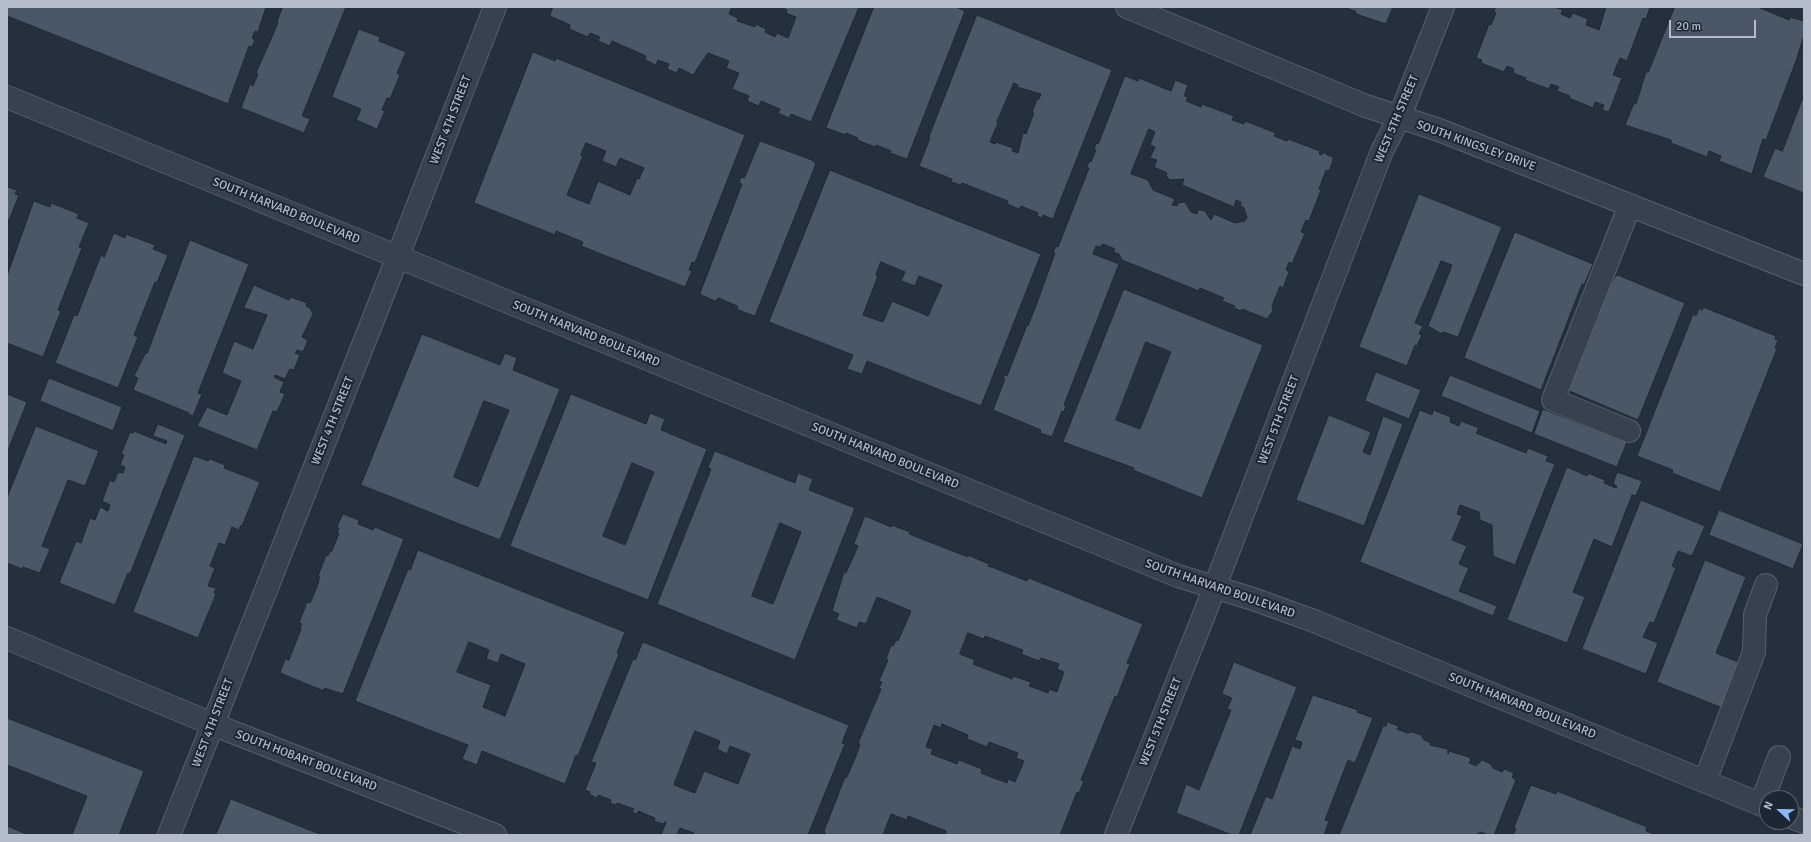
<!DOCTYPE html>
<html>
<head>
<meta charset="utf-8">
<style>
  body { margin:0 }
  #map { position:relative; width:1811px; height:842px; overflow:hidden; background:#24303e; font-family:Signika,sans-serif }
  canvas { display:block }
  .frame { position:absolute; inset:0; border:8px solid #b4bdc9; pointer-events:none }
  .north { position:absolute; left:1759px; top:790px; width:40px; height:40px; box-sizing:border-box; background:#1d2733; border:1px solid #59636f; border-radius:50%; rotate:292deg; font-size:11px; font-weight:700; line-height:16px; text-align:center; color:#b4bdc9 }
  .north::after { content:''; display:block; margin:auto; width:14px; height:18px; background:#89b9f9; clip-path:polygon(50% 0,100% 100%,50% 72%,0 100%) }
  .scale { position:absolute; left:1669px; top:20px; width:87px; height:18px; box-sizing:border-box; border:2px solid #b4bdc9; border-top:0; padding-left:5px; font-size:12px; line-height:14px; white-space:nowrap; color:#b4bdc9; -webkit-text-stroke:3px #1d2733; paint-order:stroke }
</style>
</head>
<body>
<div id="map">
<canvas width="1811" height="842"></canvas>
<div class="frame"></div>
<div class="north">N</div>
<div class="scale">20 m</div>
</div>
<script>
const g = document.querySelector('canvas').getContext('2d');
g.lineJoin = 'round';
function fill(path, color) {
  g.fillStyle = color;
  g.fill(path, 'evenodd');
}
function stroke(path, color, width, dash) {
  g.strokeStyle = color;
  g.lineWidth = width;
  g.lineCap = dash ? 'butt' : 'round';
  g.setLineDash(dash || []);
  g.stroke(path);
}
function write(font, color, halo, rows, align = 'center') {
  g.font = font + ' Signika,sans-serif';
  g.lineWidth = 4;
  g.setLineDash([]);
  g.textBaseline = 'middle';
  g.strokeStyle = halo;
  g.fillStyle = color;
  for (const [text, x, y, turn = 0] of rows) {
    g.save();
    g.translate(x, y);
    g.rotate((+turn || 0) * Math.PI / 180);
    g.textAlign = isNaN(turn) ? turn : align;
    if (halo) g.strokeText(text, 0, 0);
    g.fillText(text, 0, 0);
    g.restore();
  }
}
const building = new Path2D(`
  M7,7H266L258,32L255,31L252,38L255,40L252,47L249,46L228,104L7,16Z
  M283,7H346L302,116L310,119L304,133L241,108L250,84L253,86L258,74L256,73L278,23L277,22Z
  M553,7H732L729,14L738,18L737,21L755,27L756,24L766,29L765,32L775,37L777,33L788,38L796,17L786,13L787,10L781,7H859L811,122L791,114L789,118L778,113L780,109L761,101L759,106L747,101L749,96L732,89L739,73L726,68L729,61L708,53L693,75L679,68L677,73L667,69L669,64L658,60L656,65L645,60L646,56L612,41L610,46L598,41L600,37L590,33L588,37L569,29L570,25L550,16Z
  M874,7H956L965,11L907,159L890,153L891,151L876,145L875,147L857,140L858,138L846,133V135L826,128Z
  M1344,7H1393L1386,24L1356,14V12Z
  M1496,7H1554L1563,10L1561,14L1570,18L1573,13L1588,19L1586,25L1599,30L1606,7H1650L1646,19L1643,18L1627,61L1620,58L1613,75L1622,78L1609,112L1602,110L1604,105L1595,102L1593,108L1569,98L1570,96L1557,91L1559,87L1551,84L1549,89L1525,80L1526,78L1513,73L1514,69L1507,66L1504,72L1481,63L1482,60L1476,58L1489,24L1491,25L1496,13L1494,12Z
  M1675,7H1758L1789,20L1790,17L1804,21V35L1796,61L1766,140L1763,139L1752,174L1719,161L1721,156L1709,151L1707,157L1671,143V140L1625,125L1634,103L1636,104L1646,72H1648Z
  M977,15L1112,70L1053,219L1043,215L1042,218L1037,216L1038,213L1021,206L1019,209L1007,204L1008,201L962,183L961,185L951,182L952,179L919,166L930,138L929,137ZM1014,83L1018,85L1017,87L1041,94L1039,99H1037L1032,113H1034L1026,134L1023,133L1018,153L1012,151L1013,148L996,142L995,144L990,142L998,123L997,122Z
  M359,29L380,37L379,41L406,52L397,73L400,75L390,99L387,98L382,110L385,111L377,129L356,120L361,109L332,97Z
  M533,52L555,61L556,58L745,135L695,263L692,262L689,270L692,271L685,287L581,246L583,242L556,231L555,235L474,203ZM586,143L606,151L602,161L616,167L620,158L644,168L639,179L637,178L630,195L598,181L589,204L567,195L583,156L581,155Z
  M1125,76L1138,81L1139,78L1171,91L1175,80L1188,85L1184,96L1188,97L1186,101L1201,107L1202,104L1234,116L1232,120L1244,124L1245,121L1276,133L1274,136L1287,141L1288,139L1320,151L1319,154L1322,155V153H1325L1327,155L1333,157V160L1330,169L1328,171L1326,170L1319,189L1321,190L1309,221L1306,220L1301,232L1305,233L1292,264L1289,262L1286,270L1289,272L1283,288L1280,286L1272,306L1273,311L1267,319L1242,309L1241,311L1234,308L1235,306L1222,301L1224,298L1200,288L1199,291L1122,260L1119,254L1113,252L1115,249L1103,244L1100,247L1096,246L1093,254L1119,264L1064,405L1066,406L1064,412L1062,411L1052,437L1040,433L1041,430L993,410L1005,379H1003L1005,374L1007,376L1027,325L1028,326L1037,303L1055,253L1053,252L1056,246L1058,247L1089,168L1087,167L1089,161L1091,162L1096,150L1094,149L1096,143L1098,144ZM1149,129L1155,132L1150,145L1155,147L1150,158L1157,160L1154,167L1167,173L1166,176L1170,180L1184,179L1182,185L1234,207L1236,200L1241,202L1240,205L1244,208L1247,217L1245,221L1235,223L1214,214L1211,220L1205,211L1201,210H1198L1197,214L1191,212L1185,202L1178,203L1177,206L1172,205L1175,199L1153,190L1149,182L1146,179L1131,174Z
  M1804,95V193L1763,177L1775,148L1782,151Z
  M760,141L812,160L816,164L755,316L738,310L737,306L719,298L715,301L701,295L700,293L742,184L739,183L741,177L744,178Z
  M830,170L1041,254L981,406L867,361L862,374L847,369L853,355L769,322ZM881,262L905,272L901,281L915,286L919,276L942,285L928,316L892,301L883,322L863,315L878,276L876,275Z
  M7,187L17,190L15,194L19,195L8,223Z
  M1419,194L1502,227L1458,337L1443,332L1442,334L1428,326L1452,265L1441,261L1415,323L1423,326L1419,334L1422,335L1417,346L1415,345L1407,366L1359,347Z
  M34,201L50,207L51,203L79,214L77,218L89,223L79,247L82,248L58,310L61,311L43,357L7,343V276Z
  M1515,232L1593,264L1584,285L1582,284L1541,390L1464,358Z
  M114,233L125,238L126,234L155,245L153,249L168,255L157,283L155,282L134,335L138,337L118,388L55,363L74,315L77,316L101,255L104,257Z
  M190,240L249,264L198,393L202,394L193,416L188,414L189,413L133,390L138,378L134,376L146,352L147,353Z
  M1618,275L1685,303L1638,420L1567,390L1607,288L1609,289L1614,278Z
  M254,285L289,300L291,297L307,303L306,306L310,308L313,314L302,337L308,340L303,352L297,350L295,353L300,355L294,370L290,369L285,379L275,375L274,377L284,382L280,392L285,394L277,412L273,411L257,450L197,426L207,407L227,415L241,381L222,373L234,341L253,349L267,315L244,308Z
  M1124,289L1263,345L1202,498L1133,470L1134,468L1063,442ZM1146,342L1171,352L1140,429L1116,420Z
  M1703,307L1776,336L1775,339L1778,340L1775,348L1777,349L1720,492L1672,473L1673,470L1637,456L1693,314L1696,316L1699,308L1702,310Z
  M422,334L500,365L505,353L517,358L513,370L560,389L500,540L361,485ZM484,401L509,410L478,487L454,477Z
  M1376,372L1421,390L1409,419L1365,401Z
  M1450,375L1540,411L1532,433L1441,396Z
  M49,378L122,407L113,431L40,401Z
  M7,394L27,402L7,453Z
  M571,394L646,424L650,413L665,419L661,430L707,449L648,600L510,546ZM632,463L654,472L625,545L603,536Z
  M1543,409L1627,442L1617,467L1534,434Z
  M1420,410L1432,415L1433,410L1451,417L1450,422L1459,426L1461,421L1479,428L1476,433L1526,453L1528,448L1548,456L1546,461L1555,464L1515,565L1493,556L1492,525L1480,520L1479,512L1460,505L1457,514L1462,516L1452,540L1467,546L1459,564L1469,568L1459,591L1497,606L1493,616L1360,562Z
  M1329,415L1371,432L1363,452L1370,455L1383,416L1403,424L1364,526L1296,500Z
  M158,424L185,435L130,574L128,573L115,605L59,583L76,541L81,543L90,518L95,520L100,507L108,511L110,505L102,501L110,480L114,482L118,472L123,473L125,467L120,465L124,455L121,454L130,432L133,433L134,431L166,444L167,441L153,436Z
  M36,426L99,451L85,486L68,480L42,546L50,549L40,573L23,567L22,569L7,563V498Z
  M715,451L795,483L798,473L813,479L809,490L855,508L795,660L657,604L711,469L708,468ZM780,523L801,532L773,604L752,596Z
  M194,456L208,461L210,459L225,465L224,468L260,482L242,526L241,525L239,530L232,527L225,545L219,543L210,566L215,568L208,586L216,588L214,593L216,594L198,638L133,612Z
  M1567,467L1587,476L1588,473L1605,480L1604,483L1616,488L1617,486L1613,484L1617,472L1642,481L1636,496L1632,495L1612,547L1594,539L1573,592L1585,597L1567,643L1507,620Z
  M1641,500L1705,526L1692,556L1678,551L1672,566L1676,568L1654,623L1650,622L1643,637L1658,643L1646,674L1582,649Z
  M1719,510L1803,544L1793,569L1709,535Z
  M343,514L359,520L358,524L373,530L375,527L404,539L343,694L324,688V691L280,673L285,659L289,660L301,629L300,628L302,624L299,623L307,602L310,603L312,599L319,581H318L320,577L318,576L326,555L328,556L330,551H332L339,533H337L339,528L337,527Z
  M865,516L891,527L892,525L910,532L909,534L968,557V555L989,564L988,566L994,568L1027,581L1029,578L1143,624L1127,663L1130,664L1117,697L1115,696L1081,780L1084,781L1079,793L1077,792L1060,835H946V831L908,816L907,820L891,814L883,835H824L825,832L824,831L845,777H847L856,756L860,744L858,743L881,689L879,688L882,682L879,681L888,660L886,659L891,645L893,646L896,640L898,641L911,611L877,597L866,624L859,622L857,628L836,620L839,614L832,611L844,572L846,573L858,546L854,544ZM968,633L984,639L985,636L1023,650L1021,654L1039,661L1041,658L1059,664L1057,669L1064,672L1057,692L1049,689L1048,693L1029,686L1031,682L1013,676L1012,679L973,664L975,660L960,654ZM942,724L968,735L967,739L987,747L989,742L1018,753L1016,758L1024,761L1015,782L1008,779L1007,783L981,773L982,769L959,760L957,764L931,754L933,749L926,747L934,725L941,728Z
  M418,550L625,632L617,653L619,654L578,756L576,755L565,784L482,751L477,765L462,759L468,745L355,701L408,569L410,570ZM469,642L489,650L486,659L498,663L501,654L525,664L505,716L483,707L491,685L457,672Z
  M1705,560L1746,577L1716,653L1743,664L1725,709L1657,682Z
  M643,642L849,725L842,743L845,744L808,835H693L694,833L680,828L677,835H661L666,822H665L663,824L654,821L655,818L638,811L637,814L632,812L634,809L617,803L616,805L610,803L611,800L598,795L597,798L589,794L590,792L585,790L596,763L591,762L633,659L635,660ZM695,731L720,741L717,749L727,754L730,746L750,754L738,784L704,771L695,793L674,785Z
  M1234,662L1297,687L1239,835H1232L1176,813L1186,784L1199,790L1231,710L1227,709L1232,698L1222,694Z
  M1313,695L1358,710L1357,712L1373,718L1355,763L1348,760L1325,820L1329,821L1324,835H1250L1266,796L1272,799L1292,746L1300,749L1302,742L1295,740Z
  M7,718L144,771L119,835H72L87,796L7,765Z
  M1387,722L1399,726L1397,729L1407,733L1412,732L1421,735L1424,740L1431,743L1430,745L1448,749V754L1449,751L1469,757L1471,760L1469,763L1476,766L1482,760L1491,764L1493,768L1502,772L1504,769L1514,773L1512,777L1516,780L1494,835H1488L1481,832L1475,835H1339L1383,726H1386Z
  M1531,785L1556,794L1557,791L1647,827L1646,831L1657,835H1513L1516,829L1514,828Z
  M231,799L322,835H216Z
  M7,826L29,835H7Z`);
fill(building, '#4a5767');
stroke(building, '#1f2935', 1);
const minor = new Path2D(`
  M1127,7L1366,106L1439,130L1804,274
  M7,97L1178,576L1253,599L1314,621L1767,807
  M1629,431L1553,400L1630,205
  M7,638L212,724L495,835
  M1705,781L1754,652L1755,615L1766,585
  M1761,804L1779,757
  M1791,817L1804,822
  M169,835L382,297L495,7
  M1116,835L1202,620L1382,151L1399,118L1443,7`);
stroke(minor, '#56606c', 24);
stroke(minor, '#38424e', 22);
write('12px', '#b4bdc9', '#1d2733', [
  ["WEST 5TH STREET",1397,119,-67],
  ["WEST 4TH STREET",451,120,-69],
  ["SOUTH KINGSLEY DRIVE",1476,146,20],
  ["SOUTH HARVARD BOULEVARD",286,211,22],
  ["SOUTH HARVARD BOULEVARD",586,334,22],
  ["WEST 5TH STREET",1279,420,-69],
  ["WEST 4TH STREET",333,421,-68],
  ["SOUTH HARVARD BOULEVARD",885,456,22],
  ["SOUTH HARVARD BOULEVARD",1220,589,19],
  ["SOUTH HARVARD BOULEVARD",1522,706,22],
  ["WEST 5TH STREET",1161,722,-68],
  ["WEST 4TH STREET",213,723,-69],
  ["SOUTH HOBART BOULEVARD",306,761,21]
]);
</script>
</body>
</html>
